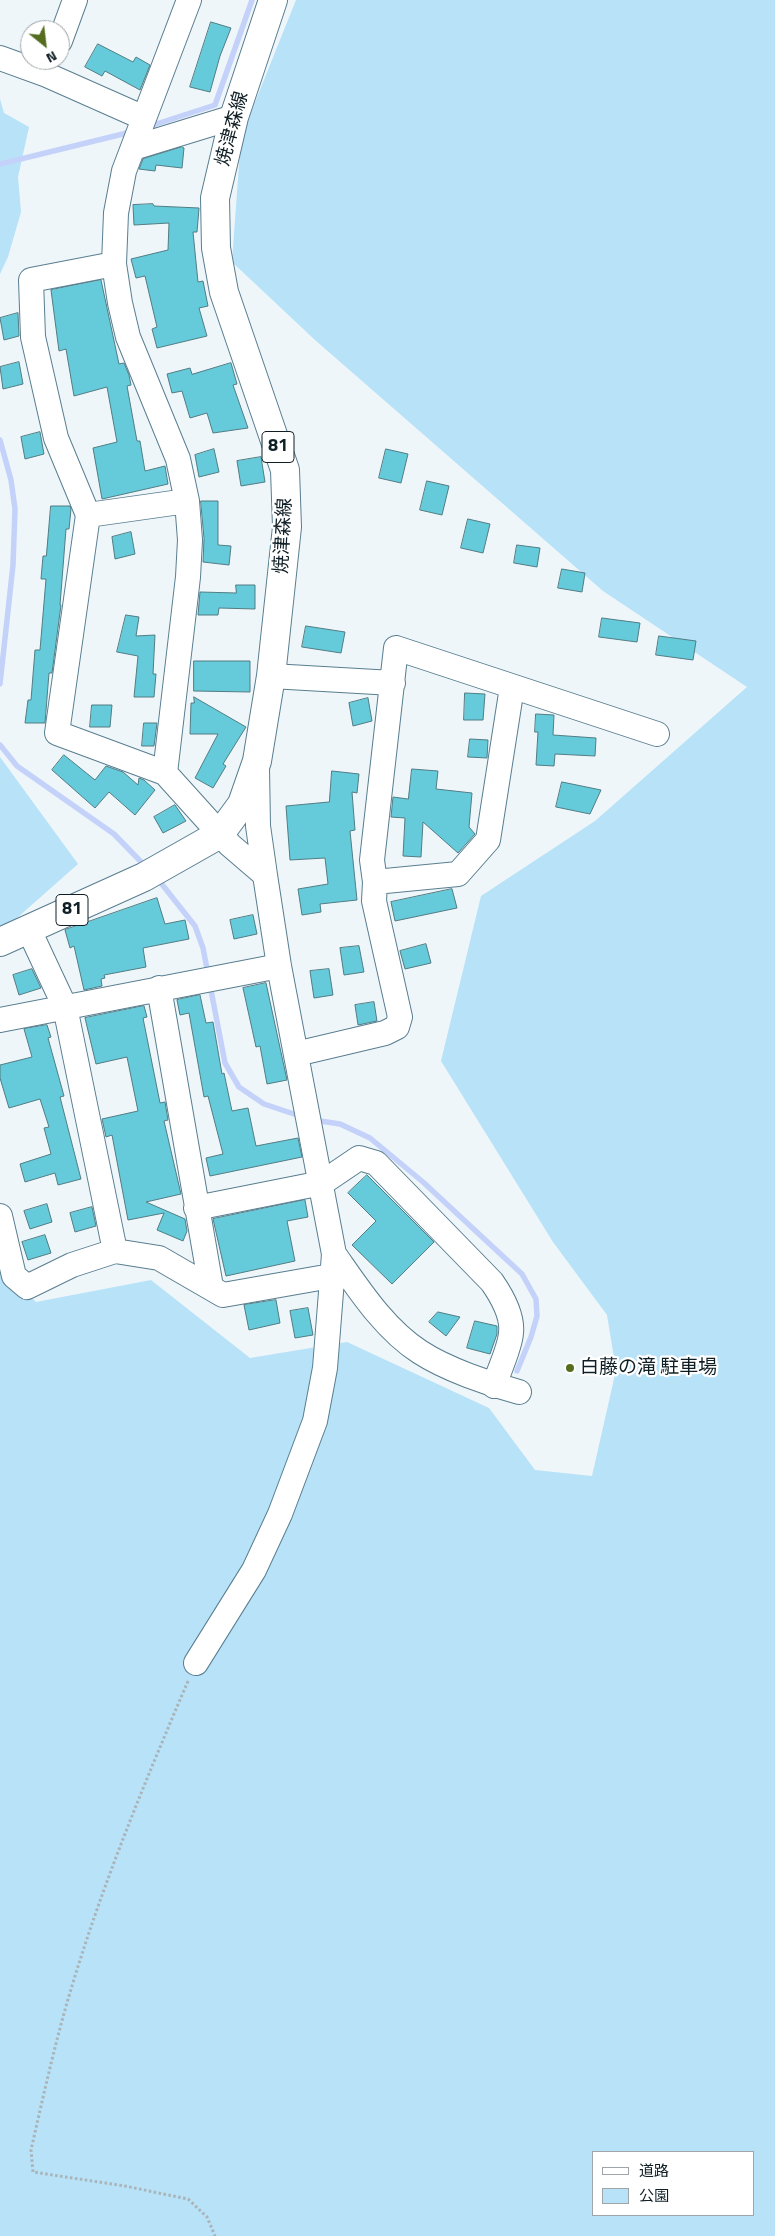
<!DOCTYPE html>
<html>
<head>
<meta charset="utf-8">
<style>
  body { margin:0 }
  #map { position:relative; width:775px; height:2236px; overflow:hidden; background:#eef6fa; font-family:"Titillium Web","Noto Sans JP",sans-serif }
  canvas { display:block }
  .legend { position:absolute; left:592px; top:2151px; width:162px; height:65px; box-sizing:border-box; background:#fff; border:1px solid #9fa5a8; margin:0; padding:6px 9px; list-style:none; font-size:15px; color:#101f26 }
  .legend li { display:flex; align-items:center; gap:10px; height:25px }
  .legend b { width:25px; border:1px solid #9fa5a8 }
  .north { position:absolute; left:20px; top:20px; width:50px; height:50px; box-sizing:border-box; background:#fff; border:1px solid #9fa5a8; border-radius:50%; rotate:151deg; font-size:14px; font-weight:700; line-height:20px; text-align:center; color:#101f26 }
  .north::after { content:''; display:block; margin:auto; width:18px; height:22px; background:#556d1e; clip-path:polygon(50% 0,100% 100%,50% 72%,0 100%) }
</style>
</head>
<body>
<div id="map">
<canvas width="775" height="2236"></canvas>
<ul class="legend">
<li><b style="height:6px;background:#fff"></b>道路</li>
<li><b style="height:14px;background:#b7e2f7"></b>公園</li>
</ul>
<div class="north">N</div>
</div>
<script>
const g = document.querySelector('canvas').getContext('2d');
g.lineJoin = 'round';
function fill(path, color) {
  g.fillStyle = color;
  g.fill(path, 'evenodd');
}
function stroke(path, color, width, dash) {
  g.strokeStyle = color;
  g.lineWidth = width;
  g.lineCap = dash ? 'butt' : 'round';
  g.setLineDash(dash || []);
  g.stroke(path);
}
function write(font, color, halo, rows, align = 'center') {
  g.font = font + ' "Titillium Web","Noto Sans JP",sans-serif';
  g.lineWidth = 4.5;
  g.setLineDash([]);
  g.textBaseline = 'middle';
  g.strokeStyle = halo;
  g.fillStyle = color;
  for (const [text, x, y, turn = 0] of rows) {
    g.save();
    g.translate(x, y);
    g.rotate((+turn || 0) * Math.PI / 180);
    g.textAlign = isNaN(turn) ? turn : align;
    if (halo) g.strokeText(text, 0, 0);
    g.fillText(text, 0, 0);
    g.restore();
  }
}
fill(new Path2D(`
  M296,0H775V2236H0V1269L36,1302L151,1280L250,1358L347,1342L489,1408L535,1470L592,1476L616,1370L607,1315L553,1242L441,1061L481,896L595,821L747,687L603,591L315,340L232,262L241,137ZM594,2152H754V2215H594Z
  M0,99L4,113L29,127L18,177L21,212L8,257L0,274Z
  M0,757L78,864L0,933Z`), '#b7e2f7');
stroke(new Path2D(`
  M147,127L215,105L252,0
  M0,164L131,132
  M0,440L11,480L15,509L13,565L0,684
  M0,745L17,766L114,834L147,868
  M157,878L195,926L203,948L208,974
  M210,985L225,1063L239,1087L264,1104L303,1117
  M314,1120L340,1124L370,1138L423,1182L522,1274L536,1299L537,1316L531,1337L517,1371`), '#c4d2fa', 5.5);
const building = new Path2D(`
  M211,22L231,28L220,56L210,92L190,87Z
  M98,44L133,62L136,57L150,65L140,90L105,71L102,76L85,67Z
  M182,147L184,148L182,168L156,165L155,171L139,169L143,159Z
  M153,204L154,206L199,208L197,232H193L198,282L203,281L208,306L199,308L207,336L157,348L152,329L157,327L145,276L136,278L131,259L168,250L169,223L134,225L133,205Z
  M101,280L119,364L124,363L129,375L131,385L127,386L137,441H140L145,471L165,466L168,484L102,499L93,448L117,442L107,387L74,396L66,349L59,351L51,290Z
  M18,313L19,336L4,340L0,318Z
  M19,362L23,384L3,389L0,367Z
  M231,363L237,384L233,385L248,428L213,433L207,413L190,418L182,391L172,393L167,374L190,368L192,374Z
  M40,432L44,454L25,459L21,437Z
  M214,449L219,472L199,477L195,455Z
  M386,449L408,454L401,483L379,478Z
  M261,457L265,482L241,486L237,461Z
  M427,481L449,486L442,515L420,510Z
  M201,501H218V545L231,546L229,565L203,562L204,539Z
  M51,506H70L71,509L69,529H66L60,605H61L52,673H49L45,723H25L28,700H31L35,650H40L46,579H41L43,556H46Z
  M468,519L490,524L483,553L461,548Z
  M131,532L135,554L115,559L112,537Z
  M517,545L540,548L537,567L514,563Z
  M562,569L585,573L582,592L558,588Z
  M236,585H255V609L219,608L218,615H198L200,592L236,593Z
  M126,615L139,617L136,636L155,635L153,674H156L154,697H134L138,656L117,652Z
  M602,618L640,623L637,642L599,637Z
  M306,626L345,632L341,653L302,647Z
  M659,636L696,641L693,660L656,655Z
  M194,661H250V692L194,691Z
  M465,693L485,694L483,720H464Z
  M194,697L246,727L223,764L226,766L213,788L195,778L218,734H190L191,703H194Z
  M368,698L372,721L353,726L349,703Z
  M92,705H112L110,727H90Z
  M536,714L554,715L553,735L596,738L595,756L555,754L554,766L536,765L538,732H535Z
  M144,723H157L154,746H142Z
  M470,739L488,740L487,758L468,757Z
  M64,755L95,780L106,766L123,772L138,785L139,778L144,780L155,790L135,815L109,792L95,808L52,770Z
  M412,769L438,771L436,789L472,793L469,827L475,834L458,853L423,822L421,857L403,856L405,818L391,817L393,797L408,799Z
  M332,771L359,774L357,793L352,792L355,830L350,831L357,900L320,904L321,912L302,915L298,889L328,884L325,858L290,860L286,806L329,802Z
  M562,782L601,790L590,814L556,807Z
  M175,805L186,821L163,833L154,817Z
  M452,889L457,908L395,921L391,902Z
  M157,898L165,924L185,920L189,939L143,948L146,967L104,975L105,978L101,979L102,986L84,990L74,946L70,948L65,930Z
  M253,915L257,934L234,939L230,920Z
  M426,944L431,963L405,969L400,951Z
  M359,946L364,972L344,975L340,948Z
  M32,969L41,988L19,995L13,975Z
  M329,969L333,995L314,998L310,971Z
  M266,983L287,1080L267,1084L260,1046L256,1047L243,988Z
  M200,995L206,1023L213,1022L222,1074L224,1073L232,1111L248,1108L256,1146L298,1138L302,1157L210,1176L206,1158L223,1154L208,1096L204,1097L189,1013L180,1015L177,1000Z
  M374,1002L377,1021L358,1025L355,1005Z
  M144,1006L147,1017L143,1018L160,1103L165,1102L168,1120L164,1121L181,1194L146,1202L185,1219L187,1231L183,1241L157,1230L164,1213L128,1220L112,1135L106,1137L102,1119L138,1111L127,1057L96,1064L85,1018Z
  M47,1025L51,1037L48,1038L64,1096L60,1097L81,1179L58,1185L55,1173L25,1182L20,1164L51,1154L44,1128L49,1127L40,1099L9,1108L0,1078V1065L32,1057L24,1029Z
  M367,1175L434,1242L392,1284L352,1245L376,1221L348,1193Z
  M305,1200L308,1217L287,1221L295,1261L226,1276L213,1219Z
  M47,1204L52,1222L30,1229L24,1211Z
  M92,1207L96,1226L75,1232L70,1213Z
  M45,1235L51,1253L28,1260L22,1242Z
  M276,1300L280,1323L249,1330L244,1305Z
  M308,1308L313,1335L295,1338L290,1311Z
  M438,1312L460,1317L446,1336L429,1322Z
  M475,1321L497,1326V1334L490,1354L467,1348Z`);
fill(building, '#65cad9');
stroke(building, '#517d84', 1);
const minor = new Path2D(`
  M60,41L75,0
  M0,58L47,75L144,118
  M133,148L234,117
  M114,264L31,280L33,337L56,438L88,515L57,733L165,773L230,845L265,875L279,966L334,1254L325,1368L315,1421L280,1514L254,1570L196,1663
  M88,515L187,501
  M271,676L393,683
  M257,768L258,826L265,875
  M165,773L188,577L190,540L187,501L178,459L128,337L120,303L114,264L116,213L124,171L189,0
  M375,882L458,874L488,840L512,687
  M29,930L65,1007L115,1251
  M159,988L211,1287
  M0,1020L279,966
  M296,1054L385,1033L397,1027L400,1017L374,901L375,882L372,860L396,648L657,734
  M196,1208L322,1183L359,1158L376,1163L492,1282C501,1295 513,1316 511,1333C510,1348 499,1370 494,1386
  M0,1216L14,1276L27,1287L72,1265L115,1251L159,1258L223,1295L331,1276
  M334,1254C358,1288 384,1329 420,1352C446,1369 489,1384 519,1392`);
const major = new Path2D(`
  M0,942L144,877L220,834L242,804L257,761L271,676L287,527L285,470L224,292L216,248L215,198L234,117L273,0`);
stroke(minor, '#597e90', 26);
stroke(major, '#597e90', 30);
stroke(new Path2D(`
  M188,1681C141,1791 95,1902 63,2017C51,2061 41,2106 31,2150L33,2172L125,2186L188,2199L207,2217L215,2236`), '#a9b3b8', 3, [2.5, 2.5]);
stroke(minor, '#fff', 24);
stroke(major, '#fff', 28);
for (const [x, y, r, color] of [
  [570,1368,5,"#556d1e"]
]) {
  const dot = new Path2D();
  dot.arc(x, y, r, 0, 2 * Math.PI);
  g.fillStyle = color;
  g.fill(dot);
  stroke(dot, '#fff', 2);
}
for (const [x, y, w] of [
  [278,447,32],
  [72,910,32]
]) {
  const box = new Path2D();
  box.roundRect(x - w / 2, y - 15.5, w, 31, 4);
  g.fillStyle = '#fff';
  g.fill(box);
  stroke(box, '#101f26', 1);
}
write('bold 18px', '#101f26', null, [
  ["81",278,447],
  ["81",72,910]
]);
write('19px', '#101f26', '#fff', [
  ["焼津森線",233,129,-75],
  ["焼津森線",284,536,-87]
]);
write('19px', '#101f26', '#fff', [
  ["白藤の滝 駐車場",580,1368]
], 'left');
</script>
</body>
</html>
